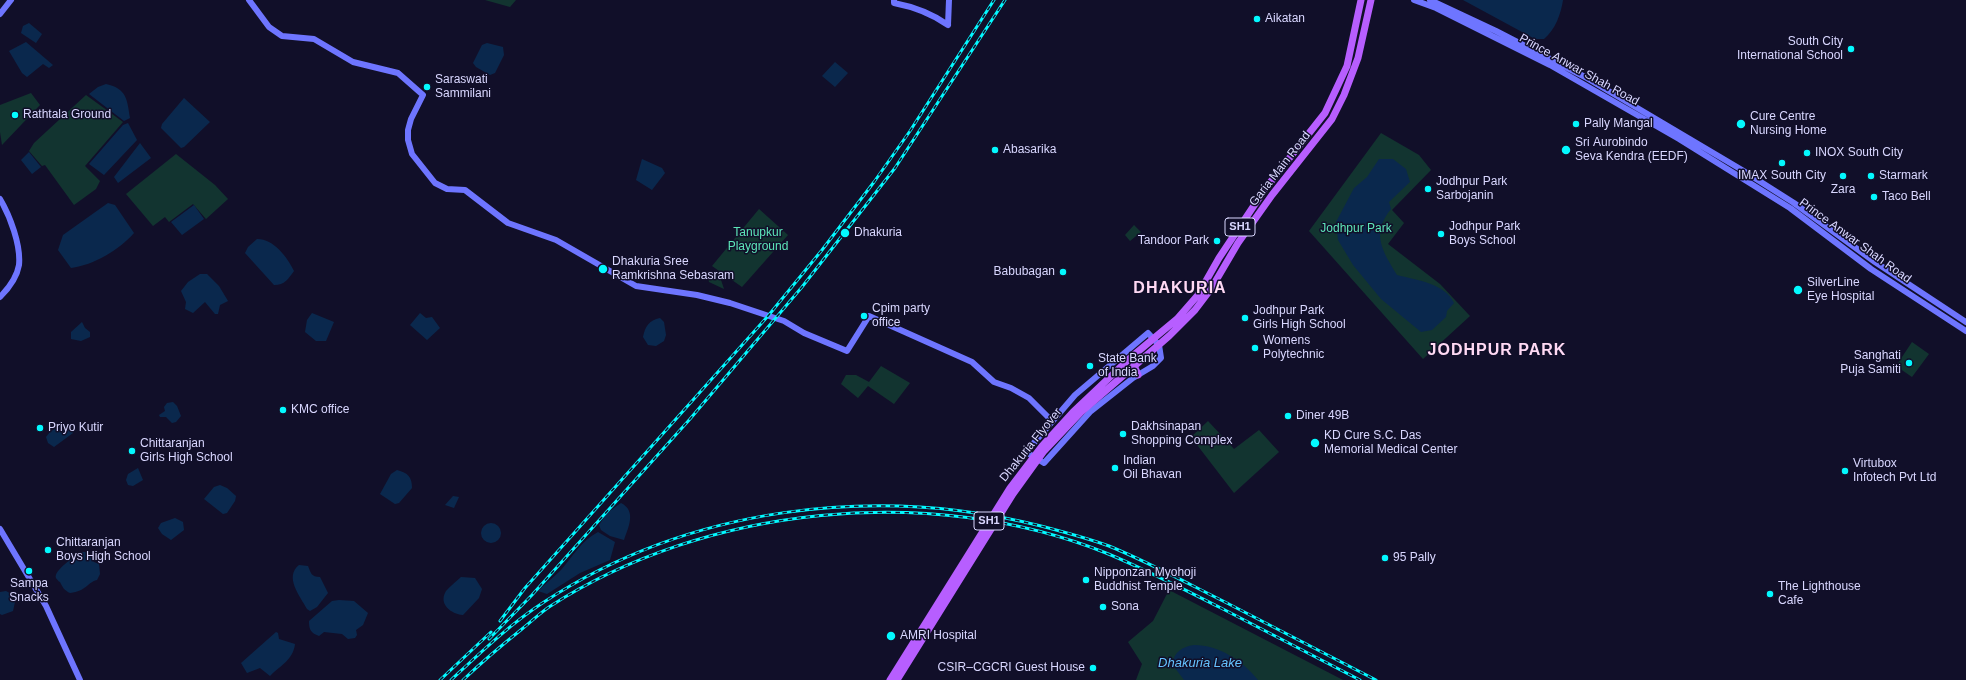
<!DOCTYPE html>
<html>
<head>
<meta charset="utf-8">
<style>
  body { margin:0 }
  canvas { display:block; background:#110f29 }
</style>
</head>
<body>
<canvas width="1966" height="680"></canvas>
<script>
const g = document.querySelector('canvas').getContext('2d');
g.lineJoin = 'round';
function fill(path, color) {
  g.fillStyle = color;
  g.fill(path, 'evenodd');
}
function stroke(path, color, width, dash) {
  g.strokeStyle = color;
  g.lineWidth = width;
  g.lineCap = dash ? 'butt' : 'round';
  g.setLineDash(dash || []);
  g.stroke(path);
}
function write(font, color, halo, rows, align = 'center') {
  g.font = font + ' Arial,sans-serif';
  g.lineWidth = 3;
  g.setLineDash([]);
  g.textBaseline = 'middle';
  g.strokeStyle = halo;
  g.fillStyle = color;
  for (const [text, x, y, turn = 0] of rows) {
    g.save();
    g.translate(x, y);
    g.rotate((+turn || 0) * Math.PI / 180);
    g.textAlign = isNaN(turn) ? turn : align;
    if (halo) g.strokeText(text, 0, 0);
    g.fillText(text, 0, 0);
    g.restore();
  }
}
fill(new Path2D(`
  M485,0H516L510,7Z
  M31,93L40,105L2,145L0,132V105Z
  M86,95L123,122L85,166L100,181L96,189L74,205L45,165L42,166L29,151L34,143Z
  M1381,133L1419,155L1431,170L1392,210L1404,223L1388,244L1440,284L1470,316L1423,359L1309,231Z
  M176,154L215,185L228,199L206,219L193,204L169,222L165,217L153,226L126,194Z
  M759,209L788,235L742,287L712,266Z
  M1134,225L1141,232L1130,241L1125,235Z
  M716,274H719L724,289L709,282L708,277Z
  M1912,342L1929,354L1912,377L1896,366Z
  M881,366L910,383L894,404L868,386L858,398L841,384L846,375H856L869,382Z
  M1208,421L1234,449L1259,430L1279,452L1234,493L1191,437Z
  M1169,590L1343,680H1136L1142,664L1128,642L1153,621Z`), '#123430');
fill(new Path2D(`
  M1463,0H1563C1561,14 1555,30 1544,39H1535Z
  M29,23L42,34L36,43L21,33L23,26Z
  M26,42L53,65L49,68L43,64L27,77L22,73L9,51Z
  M487,43L503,47L504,55L495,73L490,75L476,67L473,63L482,45Z
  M835,62L848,73L835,87L822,76Z
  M106,84C127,89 127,99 130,118L124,121L89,94L98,87Z
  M184,98L210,122L184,147L181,148L161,128L162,124Z
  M128,123L137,140L104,175L89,164L123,125Z
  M140,143L151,158L118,183L114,177Z
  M29,152L41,167L32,174L21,160Z
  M642,159L662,168L665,173L652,190L636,180Z
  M1379,159H1393L1406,169L1410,182L1389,202L1391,209C1371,234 1382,250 1397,275C1416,280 1445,283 1454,303L1447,311L1446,317L1432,330L1421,332L1381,299L1353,265L1338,240L1336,222L1354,188L1367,177Z
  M108,203L115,205L134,233C119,250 94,265 71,268L58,250L63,235Z
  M194,205L204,219L182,235L171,222Z
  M257,239C274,239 287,257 294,271C288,279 285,285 274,285L245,253L248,247Z
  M200,274H207L219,286L228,301L220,305L218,314H215L205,302L193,313L185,309L186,302L181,291L188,282Z
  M312,313L334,322L326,341H316L305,332L307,320Z
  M420,313L426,318L432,317L440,328L427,340L410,325Z
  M660,318L664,322L666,335L664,341L656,346L648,345L643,337C645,327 649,320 660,318Z
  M82,322L85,328L90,332V337L81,341L71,339V332Z
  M173,402L177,406L181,416L176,422L172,423L166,417H160L159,415L165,411L164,407L167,403Z
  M62,424L68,425L72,429L73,433L54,447L48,443L46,437L50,432Z
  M138,468L143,480L133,486L128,485L126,480L128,474Z
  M397,470C408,473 412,477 412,488L399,503L395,504L380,494L391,474Z
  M220,485L227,488L236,496L235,501L227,513L223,514L204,499L214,487Z
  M453,496L459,497L454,508L445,505Z
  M621,503C637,511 628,528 624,540L610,536L601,530L599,525L607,513Z
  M175,518L183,522L184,530L171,540L162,534L158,528L161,523Z
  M481 533a10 10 0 1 1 20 0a10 10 0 1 1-20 0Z
  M598,532L615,542L610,560L580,573L547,594L538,591C545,584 554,577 561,570C573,556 581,541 598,532Z
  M81,552H87L94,562L99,564L100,574L97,580C86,583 87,591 70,593C64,590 63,588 60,582C59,582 56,578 56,578C53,571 75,556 81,552Z
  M299,565L308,566C311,573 311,577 320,577L328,593L317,607L310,611L307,609C300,596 284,577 299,565Z
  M461,577L475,578L482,589L479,598L463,615C451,614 438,604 446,591C450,586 456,582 461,577Z
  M6,591L13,595L15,602L13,611L2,615L0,614V592Z
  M339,600L354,601L368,613L363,625L356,630L357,635L355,638L348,639L342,634L324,632L319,636C311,633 309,630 309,621L332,601Z
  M276,632L278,633L279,639L295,644C293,660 281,665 270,676L260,668L247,673L241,663Z
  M1194,645C1219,645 1243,661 1258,680H1184L1172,664C1175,651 1182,647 1194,645Z`), '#0a284d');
stroke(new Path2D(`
  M249,0L269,27L282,36L314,39L353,62L398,73L423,95L411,119L408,130V140L412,154L435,183L447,189L465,190L508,223L556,240L636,286L697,295L730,303L784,321L804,333L847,351L869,316L972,362L994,382L1011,388L1029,398L1052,421
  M894,0V3C915,7 931,13 948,25
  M1414,0L1436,8L1550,65L1679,139L1790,208L1871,269L1966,331
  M1430,0L1496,31L1585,77L1742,170L1794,203L1875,262L1966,322
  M0,14L11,0
  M948,25L949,0
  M0,199C10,216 21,245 19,265C17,277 8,289 0,297
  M1148,333L1159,345L1161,358L1153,366L1133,378L1090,412L1044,463L1026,452L1075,395Z
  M0,529L46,606L80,680`), '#6e75ff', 6);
stroke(new Path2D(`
  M1134,365L1138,375
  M890,680L1010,488L1042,446L1073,412L1129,359L1177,319L1198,295L1219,258L1265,189L1325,113L1347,66L1361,0
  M897,680L1013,494L1044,451L1081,412L1169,336L1195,310L1211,289L1238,243L1272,195L1332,119L1344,95L1358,58L1371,0`), '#b75eff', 7);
const rail = new Path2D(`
  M500,621L525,588L768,316L822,250L874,182L910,131L994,0
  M489,639L532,595L690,419L802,287L895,168L1005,0
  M440,680L491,632
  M451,680C480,653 510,624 544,602C689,507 874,484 1041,526C1064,532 1087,538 1109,546C1148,562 1185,582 1223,601C1274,627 1325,654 1376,680
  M463,680C482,662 502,645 522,629C531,622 540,613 549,607C707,505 931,483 1106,553C1145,569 1183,589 1221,608C1267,632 1314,656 1360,680`);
stroke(rail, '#03f9ff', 3);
stroke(rail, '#110f29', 1.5, [4.5]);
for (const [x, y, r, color] of [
  [1257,19,4,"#03f9ff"],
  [1851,49,4,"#03f9ff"],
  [427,87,4,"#03f9ff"],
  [15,115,4,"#03f9ff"],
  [1576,124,4,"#03f9ff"],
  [1741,124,5,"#03f9ff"],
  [995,150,4,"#03f9ff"],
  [1566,150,5,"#03f9ff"],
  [1807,153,4,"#03f9ff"],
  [1782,163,4,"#03f9ff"],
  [1843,176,4,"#03f9ff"],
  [1871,176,4,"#03f9ff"],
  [1428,189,4,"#03f9ff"],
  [1874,197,4,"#03f9ff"],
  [845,233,5,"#03f9ff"],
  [1441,234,4,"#03f9ff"],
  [1217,241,4,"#03f9ff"],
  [603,269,5,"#03f9ff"],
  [1063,272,4,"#03f9ff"],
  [1798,290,5,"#03f9ff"],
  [864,316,4,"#03f9ff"],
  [1245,318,4,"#03f9ff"],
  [1255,348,4,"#03f9ff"],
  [1909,363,4,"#03f9ff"],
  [1090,366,4,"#03f9ff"],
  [283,410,4,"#03f9ff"],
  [1288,416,4,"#03f9ff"],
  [40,428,4,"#03f9ff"],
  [1123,434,4,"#03f9ff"],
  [1315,443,5,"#03f9ff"],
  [132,451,4,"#03f9ff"],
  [1115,468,4,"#03f9ff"],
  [1845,471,4,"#03f9ff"],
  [48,550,4,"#03f9ff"],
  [1385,558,4,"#03f9ff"],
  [29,571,4,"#03f9ff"],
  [1086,580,4,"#03f9ff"],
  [1770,594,4,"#03f9ff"],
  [1103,607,4,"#03f9ff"],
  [891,636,5,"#03f9ff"],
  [1093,668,4,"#03f9ff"]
]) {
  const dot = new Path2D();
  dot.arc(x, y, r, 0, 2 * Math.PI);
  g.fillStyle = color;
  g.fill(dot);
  stroke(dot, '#110f29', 1.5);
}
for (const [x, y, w] of [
  [1240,227,30],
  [989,521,30]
]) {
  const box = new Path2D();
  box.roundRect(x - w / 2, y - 9, w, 18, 3);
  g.fillStyle = '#110f29';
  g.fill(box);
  stroke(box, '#d9d7ff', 1);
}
write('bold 11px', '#d9d7ff', null, [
  ["SH1",1240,227],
  ["SH1",989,521]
]);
write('12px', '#d9d7ff', '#110f29', [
  ["Aikatan",1265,19],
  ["South City",1843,42,"right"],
  ["International School",1843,56,"right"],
  ["Saraswati",435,80],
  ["Sammilani",435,94],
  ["Rathtala Ground",23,115],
  ["Cure Centre",1750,117],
  ["Nursing Home",1750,131],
  ["Pally Mangal",1584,124],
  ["Sri Aurobindo",1575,143],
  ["Seva Kendra (EEDF)",1575,157],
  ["Abasarika",1003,150],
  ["INOX South City",1815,153],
  ["IMAX South City",1782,176,"center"],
  ["Starmark",1879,176],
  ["Jodhpur Park",1436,182],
  ["Sarbojanin",1436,196],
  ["Zara",1843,190,"center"],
  ["Taco Bell",1882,197],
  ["Jodhpur Park",1449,227],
  ["Boys School",1449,241],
  ["Dhakuria",854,233],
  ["Tandoor Park",1209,241,"right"],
  ["Dhakuria Sree",612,262],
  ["Ramkrishna Sebasram",612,276],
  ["Babubagan",1055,272,"right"],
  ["SilverLine",1807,283],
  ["Eye Hospital",1807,297],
  ["Cpim party",872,309],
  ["office",872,323],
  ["Jodhpur Park",1253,311],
  ["Girls High School",1253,325],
  ["Womens",1263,341],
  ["Polytechnic",1263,355],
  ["Sanghati",1901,356,"right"],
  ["Puja Samiti",1901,370,"right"],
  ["State Bank",1098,359],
  ["of India",1098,373],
  ["KMC office",291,410],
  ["Diner 49B",1296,416],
  ["Dakhsinapan",1131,427],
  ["Shopping Complex",1131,441],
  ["Priyo Kutir",48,428],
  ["KD Cure S.C. Das",1324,436],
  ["Memorial Medical Center",1324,450],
  ["Chittaranjan",140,444],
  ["Girls High School",140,458],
  ["Indian",1123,461],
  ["Oil Bhavan",1123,475],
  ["Virtubox",1853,464],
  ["Infotech Pvt Ltd",1853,478],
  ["Chittaranjan",56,543],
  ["Boys High School",56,557],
  ["95 Pally",1393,558],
  ["Nipponzan Myohoji",1094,573],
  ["Buddhist Temple",1094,587],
  ["Sampa",29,584,"center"],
  ["Snacks",29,598,"center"],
  ["The Lighthouse",1778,587],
  ["Cafe",1778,601],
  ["Sona",1111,607],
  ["AMRI Hospital",900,636],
  ["CSIR–CGCRI Guest House",1085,668,"right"]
], 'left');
write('12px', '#d9d7ff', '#110f29', [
  ["Prince Anwar Shah Road",1579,70,29],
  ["Garia Main Road",1280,169,-52],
  ["Prince Anwar Shah Road",1855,241,36],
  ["Dhakuria Flyover",1031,445,-51]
]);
write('12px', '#5de6b9', '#110f29', [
  ["Jodhpur Park",1356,229],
  ["Tanupkur",758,233],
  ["Playground",758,247]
]);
write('italic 13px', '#65c3ff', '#110f29', [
  ["Dhakuria Lake",1200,663]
]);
g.letterSpacing = '1px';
write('bold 16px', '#ffd9f4', '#110f29', [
  ["DHAKURIA",1180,289],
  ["JODHPUR PARK",1497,351]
]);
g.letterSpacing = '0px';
</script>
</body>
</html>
